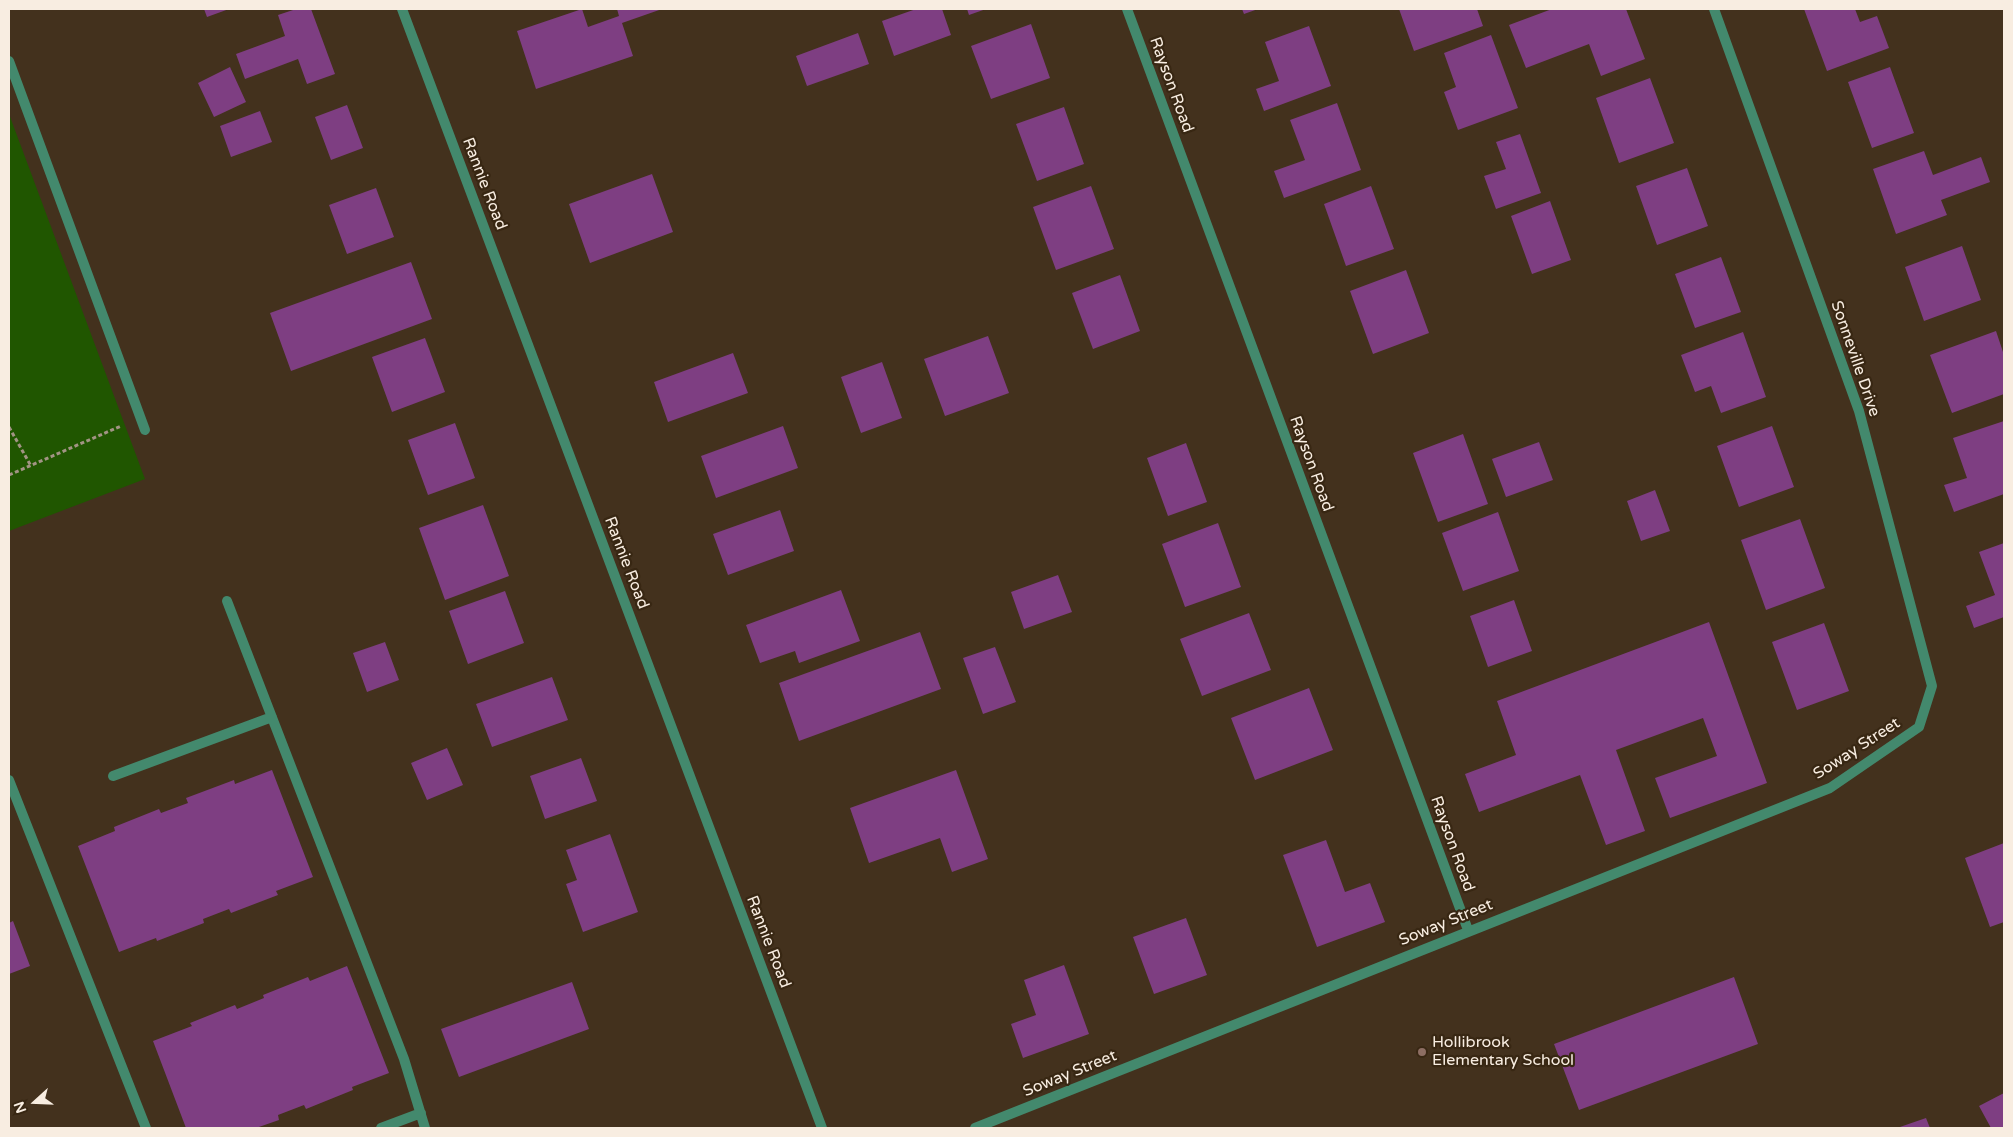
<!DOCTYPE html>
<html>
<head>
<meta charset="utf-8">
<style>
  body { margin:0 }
  #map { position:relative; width:2013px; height:1137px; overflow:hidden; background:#43311d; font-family:"Varela Round",sans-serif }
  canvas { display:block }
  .frame { position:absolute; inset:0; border:10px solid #f8ede1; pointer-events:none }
  .north { position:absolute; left:10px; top:1077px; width:50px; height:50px; -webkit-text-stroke:4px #382713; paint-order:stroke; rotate:250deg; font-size:14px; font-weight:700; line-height:20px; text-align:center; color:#f8ede1 }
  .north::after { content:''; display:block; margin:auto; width:18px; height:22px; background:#f8ede1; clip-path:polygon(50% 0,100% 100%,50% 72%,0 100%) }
</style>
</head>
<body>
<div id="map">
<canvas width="2013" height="1137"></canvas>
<div class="frame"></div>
<div class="north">N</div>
</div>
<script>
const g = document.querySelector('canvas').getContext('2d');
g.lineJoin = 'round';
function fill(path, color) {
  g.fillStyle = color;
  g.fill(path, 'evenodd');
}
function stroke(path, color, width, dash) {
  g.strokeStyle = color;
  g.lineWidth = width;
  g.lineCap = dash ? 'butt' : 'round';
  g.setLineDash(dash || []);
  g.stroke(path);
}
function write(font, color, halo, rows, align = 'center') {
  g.font = font + ' "Varela Round",sans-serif';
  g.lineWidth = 4.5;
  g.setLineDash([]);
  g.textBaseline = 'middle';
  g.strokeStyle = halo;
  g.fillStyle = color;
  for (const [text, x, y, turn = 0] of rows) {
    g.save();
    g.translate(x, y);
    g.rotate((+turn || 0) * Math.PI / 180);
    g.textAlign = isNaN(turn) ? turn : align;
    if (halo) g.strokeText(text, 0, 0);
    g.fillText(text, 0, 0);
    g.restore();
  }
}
fill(new Path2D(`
  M9,114L145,479L9,531Z`), '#205600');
fill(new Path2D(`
  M204,9H229L207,17Z
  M296,9H311L335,74L307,84L298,59L245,79L236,54L285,36L278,15Z
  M582,9L588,27L619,16L617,9H662L622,23L633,56L536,89L517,31Z
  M916,9H942L951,35L894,56L882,21Z
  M967,9H986L969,15Z
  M1242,9H1258L1244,14Z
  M1399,9H1477L1483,26L1414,51Z
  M1552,9H1626L1645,59L1601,76L1589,44L1526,68L1509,25Z
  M1804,9H1855L1860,22L1877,16L1889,48L1827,71Z
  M1031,24L1050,78L991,99L971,46Z
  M1309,26L1331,86L1264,111L1256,89L1279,81L1265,42Z
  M858,33L869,64L807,86L796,56Z
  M1491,35L1518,108L1458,130L1444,92L1456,87L1444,53Z
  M230,67L246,102L214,117L198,83Z
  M1890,67L1914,133L1872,148L1848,82Z
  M1650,78L1674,143L1619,163L1596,98Z
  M1337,103L1361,170L1284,198L1274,171L1305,160L1290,120Z
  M347,105L363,148L331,160L315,117Z
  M1064,107L1084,164L1037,181L1016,124Z
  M260,111L272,142L231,157L220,126Z
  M1520,134L1541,193L1496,209L1484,176L1506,169L1496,142Z
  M1924,151L1933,175L1981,157L1990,182L1941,200L1947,215L1896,234L1873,169Z
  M1687,168L1708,226L1657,245L1636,186Z
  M652,174L673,232L590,263L569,204Z
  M1091,186L1114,249L1056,270L1033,207Z
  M1371,186L1394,249L1346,266L1324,204Z
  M376,188L394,237L347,254L329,205Z
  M1550,201L1571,260L1532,274L1511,216Z
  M1962,246L1981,300L1924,321L1905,267Z
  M1721,257L1741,312L1695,328L1675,274Z
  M411,262L432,319L291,371L270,313Z
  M1406,270L1429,333L1373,354L1350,291Z
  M1120,275L1140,331L1093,349L1072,293Z
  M1996,331L2004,355V394L1952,413L1930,355Z
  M1743,332L1766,397L1721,413L1711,386L1695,392L1681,355Z
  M988,336L1009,393L945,416L924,359Z
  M425,338L445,392L392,412L372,357Z
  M733,353L748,393L668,422L654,382Z
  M882,362L902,418L861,433L841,377Z
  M2004,421V494L1954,512L1944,485L1967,478L1953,438Z
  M455,423L475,478L428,495L408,440Z
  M783,426L798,468L716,498L701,456Z
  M1772,426L1794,487L1739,507L1717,446Z
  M1463,434L1488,504L1438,522L1413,453Z
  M1539,442L1553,480L1506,497L1492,459Z
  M1186,443L1207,502L1168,516L1147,458Z
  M1655,490L1670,531L1641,541L1627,501Z
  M483,505L509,576L445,600L419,528Z
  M780,510L794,551L728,575L713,534Z
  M1498,512L1519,571L1463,591L1442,533Z
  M1800,519L1825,588L1766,610L1741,540Z
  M1218,523L1241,587L1185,607L1162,544Z
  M2004,543V617L1974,628L1966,606L1995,595L1979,552Z
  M1058,575L1072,612L1024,629L1011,592Z
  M841,590L860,641L799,663L795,651L760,663L746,625Z
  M505,591L524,643L468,664L449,611Z
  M1514,600L1532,651L1488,667L1470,616Z
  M1249,613L1271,670L1202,696L1180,639Z
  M1709,622L1767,783L1670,818L1655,778L1717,756L1703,718L1616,750L1645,831L1606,845L1580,775L1479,812L1465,774L1516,755L1497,701Z
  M1824,623L1849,691L1797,710L1772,642Z
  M920,632L941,689L799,741L779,683Z
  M385,642L399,680L367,692L353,653Z
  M995,647L1016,702L983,714L963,658Z
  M552,677L568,720L492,747L476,704Z
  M1309,688L1333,750L1255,780L1231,718Z
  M447,748L463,785L427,800L411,763Z
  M581,758L597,801L545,819L530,776Z
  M272,770L313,877L276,891L278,895L231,913L229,909L203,919L204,923L157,941L156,938L119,952L78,846L115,831L114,827L159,809L161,813L188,803L186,798L234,780L235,784Z
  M956,770L988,859L952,872L940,838L869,863L850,808Z
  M610,834L638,912L583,932L566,884L577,880L566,850Z
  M1326,840L1345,892L1370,883L1385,922L1317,947L1283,855Z
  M2004,843V922L1990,927L1965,858Z
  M1186,918L1207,975L1154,994L1133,937Z
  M13,921L30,966L9,974V923Z
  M1064,965L1089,1034L1023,1058L1011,1024L1036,1015L1024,980Z
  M347,966L389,1073L352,1087L353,1090L306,1109L304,1105L278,1115L279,1120L256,1128H186L153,1041L192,1026L190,1023L235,1005L237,1009L264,998L263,995L308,977L310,981Z
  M1734,977L1758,1044L1579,1110L1554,1044Z
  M572,982L589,1029L459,1077L441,1029Z
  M2004,1093V1128H1991L1979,1106Z
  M1926,1118L1930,1128H1897Z`), '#7e3e82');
stroke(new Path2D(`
  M9,427L31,466
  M9,475L121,426`), '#a29484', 3, [4, 2.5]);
stroke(new Path2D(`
  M9,61L145,430
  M227,601L404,1059L425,1128
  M113,776L272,717
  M9,780L146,1128
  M381,1128L421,1113`), '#43896d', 10);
stroke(new Path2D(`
  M402,9L822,1128
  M1127,9L1468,930
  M975,1128L1830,788L1919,727L1932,686L1859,411L1714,9`), '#43896d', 10);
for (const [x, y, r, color] of [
  [1422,1052,5,"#8d6e63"]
]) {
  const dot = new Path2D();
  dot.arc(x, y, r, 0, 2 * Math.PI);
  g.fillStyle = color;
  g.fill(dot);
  stroke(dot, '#382713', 2);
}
write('16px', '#f8ede1', '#382713', [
  ["Rayson Road",1171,85,70],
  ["Rannie Road",484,184,69],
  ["Sonneville Drive",1855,359,71],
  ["Rayson Road",1311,464,70],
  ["Rannie Road",626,563,69],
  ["Soway Street",1857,749,-33],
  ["Rayson Road",1452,844,70],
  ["Soway Street",1446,923,-22],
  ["Rannie Road",768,942,69],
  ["Soway Street",1070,1074,-22]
]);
write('16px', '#f8ede1', '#382713', [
  ["Hollibrook",1432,1043],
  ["Elementary School",1432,1061]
], 'left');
</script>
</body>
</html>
